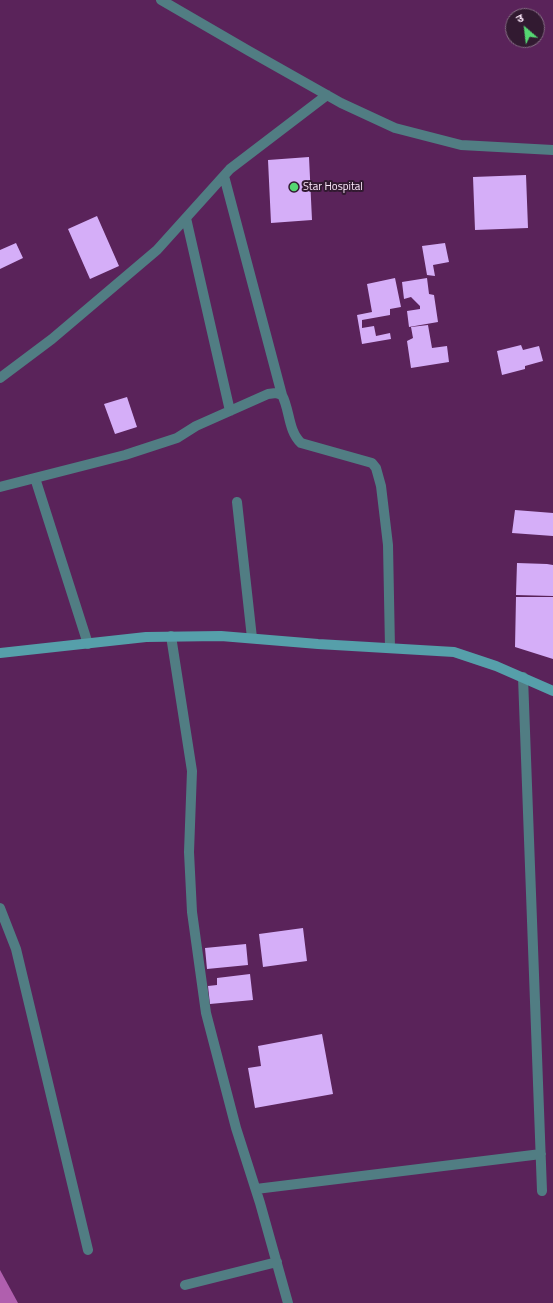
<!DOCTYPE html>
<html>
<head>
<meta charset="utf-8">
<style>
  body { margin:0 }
  #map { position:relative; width:553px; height:1303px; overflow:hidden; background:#5a235a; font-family:"Titillium Web","Noto Sans Devanagari",sans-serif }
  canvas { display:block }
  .north { position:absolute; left:505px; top:8px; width:40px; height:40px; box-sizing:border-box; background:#321a31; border:1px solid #846d82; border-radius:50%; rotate:332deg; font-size:11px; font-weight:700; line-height:16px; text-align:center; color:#feeafc }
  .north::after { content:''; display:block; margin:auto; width:14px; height:18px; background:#55d672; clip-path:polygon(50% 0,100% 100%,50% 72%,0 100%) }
</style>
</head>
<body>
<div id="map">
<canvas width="553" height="1303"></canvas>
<div class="north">उ</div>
</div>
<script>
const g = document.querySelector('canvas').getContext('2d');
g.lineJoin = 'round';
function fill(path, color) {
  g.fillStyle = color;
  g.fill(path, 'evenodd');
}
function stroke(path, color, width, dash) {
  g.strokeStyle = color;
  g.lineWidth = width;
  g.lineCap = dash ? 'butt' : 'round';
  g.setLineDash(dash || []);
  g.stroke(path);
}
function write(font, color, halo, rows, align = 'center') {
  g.font = font + ' "Titillium Web",sans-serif';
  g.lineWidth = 4;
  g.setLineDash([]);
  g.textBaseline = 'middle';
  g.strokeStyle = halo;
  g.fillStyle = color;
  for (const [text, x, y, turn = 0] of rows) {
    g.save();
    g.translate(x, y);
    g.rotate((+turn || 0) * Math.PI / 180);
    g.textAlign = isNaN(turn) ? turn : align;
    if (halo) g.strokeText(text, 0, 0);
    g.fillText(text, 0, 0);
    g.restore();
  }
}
fill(new Path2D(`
  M0,1270L18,1303H0Z`), '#b05fae');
fill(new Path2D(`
  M309,157L312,220L271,223L268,160Z
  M526,175L528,228L475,230L473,177Z
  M97,216L119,266L90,279L68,229Z
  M16,243L23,258L0,269V250Z
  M445,243L449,262L433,265L435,276L427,275L422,246Z
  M395,278L401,307L390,309V315L362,320V328L374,326L376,336L390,333L391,339L362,344L357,315L372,312L367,284Z
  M427,278L429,294L434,295L438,322L409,327L407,311L420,309V306L411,297L404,299L402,282Z
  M428,325L432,348L447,346L449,362L411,368L407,341L413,338L411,327Z
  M521,345L523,350L539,346L543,361L525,366V369L502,375L497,351Z
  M127,397L137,427L115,434L104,404Z
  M515,510L553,513V536L512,533Z
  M517,563L547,564L553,565V596L516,595Z
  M516,597H553V659L515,647Z
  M303,928L307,961L263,967L259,934Z
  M246,944L248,965L207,969L205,948Z
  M250,974L253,1000L210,1004L208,986L217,985V978Z
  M322,1034L333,1094L255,1108L248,1068L261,1066L258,1046Z`), '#d5aef8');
stroke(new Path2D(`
  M161,0L249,51L341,103L395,128L461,145L553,150
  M224,176L282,395
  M186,218L230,411
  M0,378L52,339L157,250L230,169L327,95
  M35,478L88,644
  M0,487L125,455L177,438L196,426L268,394L276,393L282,395C290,410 288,431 301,443L372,463L376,468L381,486L388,545L390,648
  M237,502L252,638
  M171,636L192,771L189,852L192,912L206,1013L236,1128L260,1203L288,1303
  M523,677L542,1191
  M0,908L16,949L88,1250
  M256,1189L541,1154
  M185,1285L277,1262`), '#517d83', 10);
stroke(new Path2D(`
  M0,653L146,637L221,636L318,644L454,652L496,666L553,691`), '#569faa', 10);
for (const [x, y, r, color] of [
  [294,187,5,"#55d672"]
]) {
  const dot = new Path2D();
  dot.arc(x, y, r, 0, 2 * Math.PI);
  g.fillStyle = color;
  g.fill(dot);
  stroke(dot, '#321a31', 1.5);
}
write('11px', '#feeafc', '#321a31', [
  ["Star Hospital",303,187]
], 'left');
</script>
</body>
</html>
